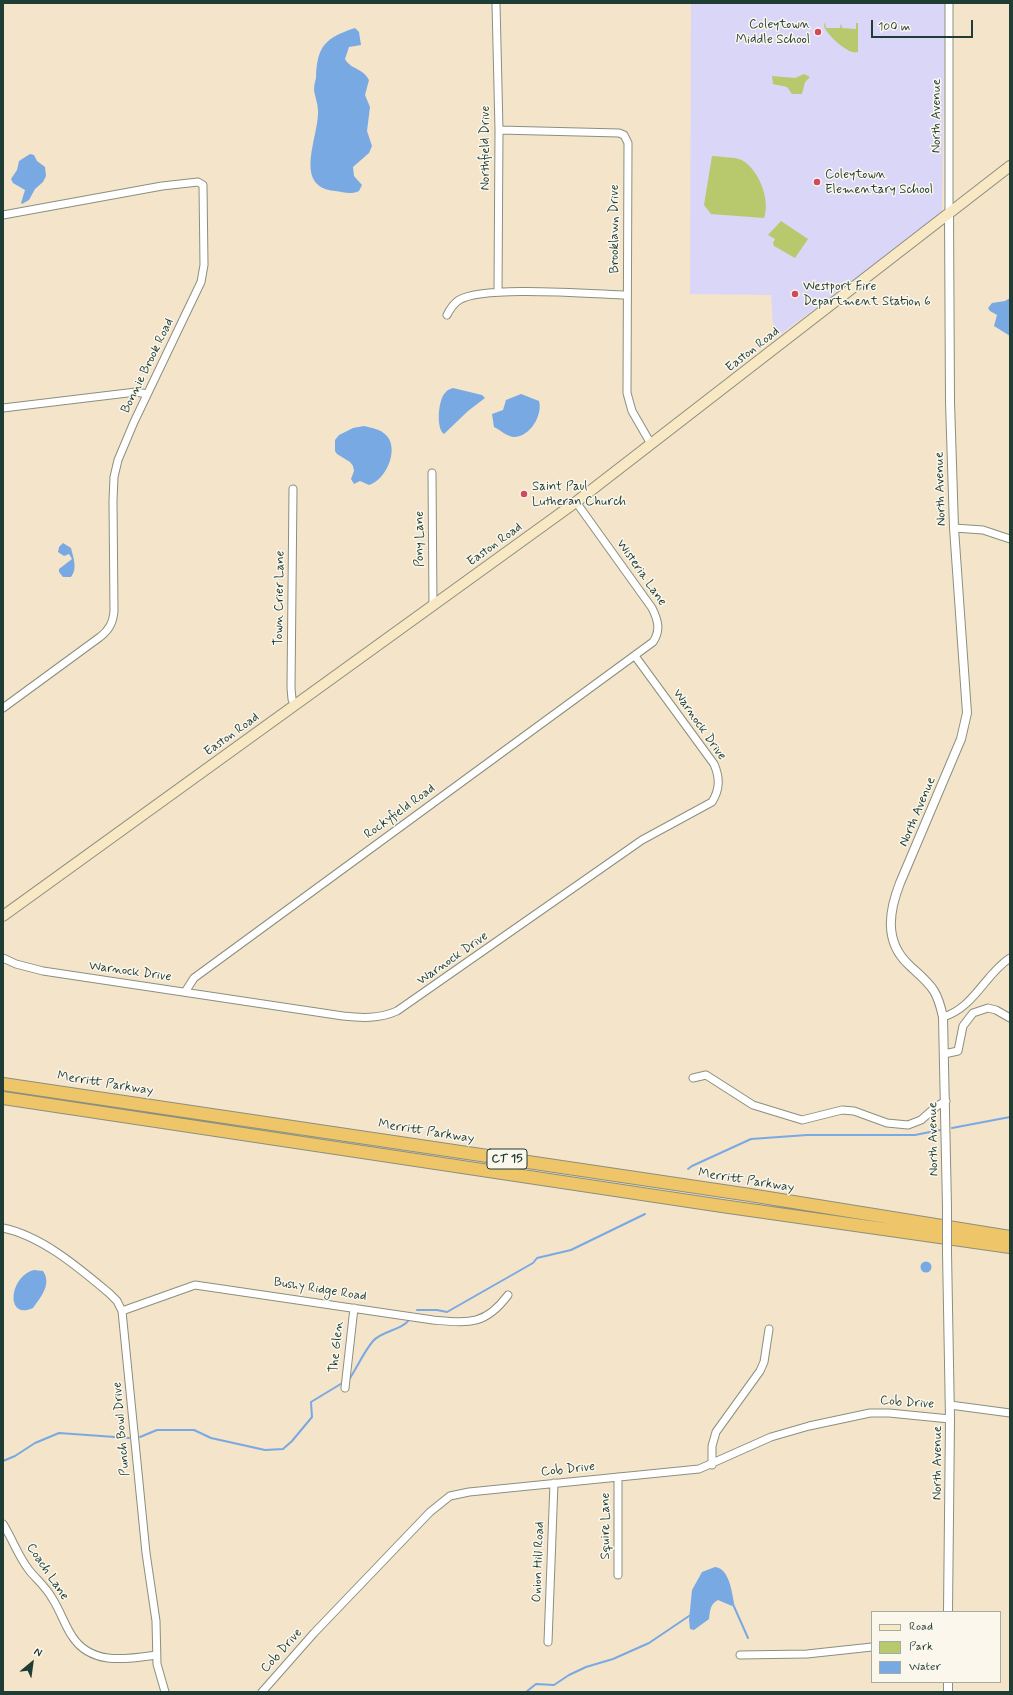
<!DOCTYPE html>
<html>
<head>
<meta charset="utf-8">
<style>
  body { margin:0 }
  #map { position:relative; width:1013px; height:1695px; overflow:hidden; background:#f4e4ca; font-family:Mynerve,sans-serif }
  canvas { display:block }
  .frame { position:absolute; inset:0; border:4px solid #1f3d34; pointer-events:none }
  .legend { position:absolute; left:871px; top:1611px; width:130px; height:72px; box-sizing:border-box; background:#fbf7ec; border:1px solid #a3ada2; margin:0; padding:5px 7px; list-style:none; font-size:12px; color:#1f3d34 }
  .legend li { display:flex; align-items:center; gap:8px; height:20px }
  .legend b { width:20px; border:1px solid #a3ada2 }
  .north { position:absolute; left:12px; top:1643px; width:40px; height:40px; -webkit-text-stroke:3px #fbf7ec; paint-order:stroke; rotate:29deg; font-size:11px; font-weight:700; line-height:16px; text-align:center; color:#1f3d34 }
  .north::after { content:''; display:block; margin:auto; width:14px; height:18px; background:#1f3d34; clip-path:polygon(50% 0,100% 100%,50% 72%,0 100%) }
  .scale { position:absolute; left:871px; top:20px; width:102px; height:18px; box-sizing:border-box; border:2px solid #1f3d34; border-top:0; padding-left:5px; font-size:12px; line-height:14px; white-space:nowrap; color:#1f3d34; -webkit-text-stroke:3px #fbf7ec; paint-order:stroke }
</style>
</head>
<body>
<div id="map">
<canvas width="1013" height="1695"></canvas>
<div class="frame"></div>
<ul class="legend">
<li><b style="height:5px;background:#f8e8c3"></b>Road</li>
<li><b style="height:11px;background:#b7c96c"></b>Park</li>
<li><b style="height:11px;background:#79a9e3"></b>Water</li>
</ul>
<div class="north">N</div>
<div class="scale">100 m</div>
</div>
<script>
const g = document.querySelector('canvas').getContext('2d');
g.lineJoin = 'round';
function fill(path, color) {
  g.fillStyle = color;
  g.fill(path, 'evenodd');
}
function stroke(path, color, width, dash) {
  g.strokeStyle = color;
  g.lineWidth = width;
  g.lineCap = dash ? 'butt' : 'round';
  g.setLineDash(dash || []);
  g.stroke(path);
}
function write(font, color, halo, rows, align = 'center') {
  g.font = font + ' Mynerve,sans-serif';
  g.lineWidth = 3;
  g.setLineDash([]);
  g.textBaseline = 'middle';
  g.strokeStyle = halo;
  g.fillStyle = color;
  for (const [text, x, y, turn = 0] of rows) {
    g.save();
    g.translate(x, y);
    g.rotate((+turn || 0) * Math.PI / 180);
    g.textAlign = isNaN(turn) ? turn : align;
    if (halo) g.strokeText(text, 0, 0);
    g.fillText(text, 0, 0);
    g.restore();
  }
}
fill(new Path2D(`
  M691,3H945L942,214L774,339L771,295L690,294Z`), '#dad6f7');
fill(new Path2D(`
  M825,22L826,28H840L841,23L842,28L856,29V23H858V52C849,56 826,34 824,26Z
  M804,74L810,77L805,82L802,94H792L787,87L773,84L772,76L795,78Z
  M712,156C720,157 731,157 739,159C758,166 771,200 764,218L711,214L704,205Z
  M781,221L808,239L795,258L774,246L773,243L775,239L768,235Z`), '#b7c96c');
fill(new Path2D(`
  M355,28L359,32L361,45L349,47L345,59C350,69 363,68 369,80L365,95L370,107L367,131L372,146L369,153L353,167L354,176L362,185L359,191C351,195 343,192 335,191C292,187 319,137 318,111C318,104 315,97 314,90C314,86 315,82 316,78C317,46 325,38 355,28Z
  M30,154L34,155L37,161L45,167L46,176L43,182L35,189L29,200L22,204L21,203L25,190L13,183L11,179L17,170L19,161Z
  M1010,298V336L994,326L997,315L990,311L988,308L992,303L1005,301Z
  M453,388L482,395L485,398L468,411L444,434C436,429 438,400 445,393C447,390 450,389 453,388Z
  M521,394L539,401C543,415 530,437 514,437C508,437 500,430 494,427L492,414L503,410L506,400Z
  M364,426C372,428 381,429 387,436C399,450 386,480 369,485L360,481L354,484L351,479L354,471L353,466L350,462L337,454L335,451V440L339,435L353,428Z
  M63,543L71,548C73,557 78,568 71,577H63L59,572V569L72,559L69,554L64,556L58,552L59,547Z
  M920.5 1267a5.5 5.5 0 1 1 11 0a5.5 5.5 0 1 1-11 0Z
  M34,1270L43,1271C52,1284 41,1297 33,1308C5,1321 9,1276 34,1270Z
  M715,1567C729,1568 732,1592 734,1603L732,1606L718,1600C710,1604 710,1611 709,1619L694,1630L690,1629L689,1620L692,1590L702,1572Z`), '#79a9e3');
stroke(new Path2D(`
  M952,1128L1010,1117
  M688,1169L692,1166L751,1139L807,1135H915L940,1130
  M417,1310H437L447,1312L533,1263L537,1258L571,1250L645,1214
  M348,1381C357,1368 363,1353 373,1341C383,1330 401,1331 410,1319
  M140,1437L157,1430H194L211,1438L265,1450L283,1449L292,1441L312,1417L311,1402L344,1382
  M3,1461L15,1456L35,1443L59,1433L129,1438
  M732,1602L748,1638
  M526,1692L536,1684L554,1685L569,1675L586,1667L613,1659L649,1643L692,1614`), '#79a9e3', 2);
const minor = new Path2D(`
  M496,3L499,130L498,292
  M499,130L619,133L624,135L628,143L627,393L632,411L651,444
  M949,214V3
  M3,215L162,186L198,182L203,185L204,265L201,282L134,422L118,460L114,477L113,501L114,611C113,623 109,630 100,637L3,708
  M447,315C450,309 453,304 459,300C483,285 593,294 627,295
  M3,408L136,392L147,394
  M432,473L433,606
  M293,489L291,688L292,699L295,706
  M954,528L983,530L1010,539
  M3,958L16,964L43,971L343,1016C361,1018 379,1019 397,1011L642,840L712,802C720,789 720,778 714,764L635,656
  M185,992L194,978L653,642C661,630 658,620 652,608L576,502
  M943,1017C974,1008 985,974 1010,958
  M944,1054L958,1051L963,1026L973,1013L988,1008L996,1010L1010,1018
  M693,1078L706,1075L753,1105L802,1120L842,1110L854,1111L887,1123L908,1125L921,1120L937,1106L946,1101
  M3,1228C42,1236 79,1268 109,1293L117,1301L122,1311L146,1553L156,1621L157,1664L165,1692
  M122,1311L195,1285L433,1320C468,1323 485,1326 508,1295
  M345,1388L354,1308
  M950,1405L1010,1413
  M712,1465V1446L716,1432L760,1371L764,1362L769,1329
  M618,1477V1575
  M3,1524C12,1538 18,1556 29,1570C36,1579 46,1587 52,1598C60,1610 64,1624 72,1636C91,1666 127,1659 156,1655
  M548,1642L554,1483
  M740,1655L807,1654L872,1647
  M262,1692L314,1633L430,1512L450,1496L469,1492L699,1469L771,1437L809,1426L870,1413H889L950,1419`);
const tertiary = new Path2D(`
  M947,1207L943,1017C941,1008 939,999 934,991C927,980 917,973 908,964C884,941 889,911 900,883L961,739L967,713L954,528L950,402L949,214
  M947,1252L950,1419L948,1612
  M948,1682V1692`);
const secondary = new Path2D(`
  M3,916L576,502L1010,166`);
const motorway = new Path2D(`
  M3,1084L750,1195L1010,1237
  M3,1098L722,1206L1010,1247`);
stroke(minor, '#8a907f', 9);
stroke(tertiary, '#8a907f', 10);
stroke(secondary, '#8a907f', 12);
stroke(motorway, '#8a907f', 14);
stroke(minor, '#fff', 7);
stroke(tertiary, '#fff', 8);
stroke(secondary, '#f8e8c3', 10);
stroke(motorway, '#eec569', 12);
const tertiaryBridge = new Path2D(`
  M947,1252V1207`);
stroke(tertiaryBridge, '#8a907f', 10, []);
stroke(tertiaryBridge, '#fff', 8);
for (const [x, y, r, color] of [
  [818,32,4,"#d1495b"],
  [817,182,4,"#d1495b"],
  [795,294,4,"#d1495b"],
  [524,494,4,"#d1495b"]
]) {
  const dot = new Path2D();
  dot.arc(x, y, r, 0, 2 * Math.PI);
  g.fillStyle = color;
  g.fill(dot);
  stroke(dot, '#fbf7ec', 1.5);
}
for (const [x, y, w] of [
  [507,1159,40]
]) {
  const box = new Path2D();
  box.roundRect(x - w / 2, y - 10, w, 20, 3);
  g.fillStyle = '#fbf7ec';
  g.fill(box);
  stroke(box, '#1f3d34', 1);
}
write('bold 12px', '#1f3d34', null, [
  ["CT 15",507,1159]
]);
write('13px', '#1f3d34', '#fbf7ec', [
  ["Coleytown",810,25,"right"],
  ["Middle School",810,40,"right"],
  ["Coleytown",825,175],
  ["Elementary School",825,190],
  ["Westport Fire",803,287],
  ["Department Station 6",803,302],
  ["Saint Paul",532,487],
  ["Lutheran Church",532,502]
], 'left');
write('13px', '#1f3d34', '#fbf7ec', [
  ["North Avenue",937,116,-90],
  ["Northfield Drive",486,148,-90],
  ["Brooklawn Drive",615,229,-90],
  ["Easton Road",753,350,-38],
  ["Bonnie Brook Road",148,366,-64],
  ["North Avenue",941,489,-92],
  ["Pony Lane",420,539,-90],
  ["Easton Road",495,545,-36],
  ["Wisteria Lane",641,573,55],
  ["Town Crier Lane",280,598,-89],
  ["Warnock Drive",699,725,55],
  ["Easton Road",232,735,-36],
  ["Rockyfield Road",400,812,-36],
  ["North Avenue",918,812,-67],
  ["Warnock Drive",453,959,-35],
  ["Warnock Drive",130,972,8],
  ["Merritt Parkway",105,1084,9],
  ["Merritt Parkway",426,1132,9],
  ["North Avenue",934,1139,-91],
  ["Merritt Parkway",746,1181,9],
  ["Bushy Ridge Road",320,1290,9],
  ["The Glen",337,1347,-84],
  ["Cob Drive",907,1403,4],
  ["Punch Bowl Drive",122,1429,-95],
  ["North Avenue",938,1463,-90],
  ["Cob Drive",568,1470,-6],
  ["Squire Lane",606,1526,-90],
  ["Onion Hill Road",539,1562,-88],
  ["Coach Lane",47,1572,56],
  ["Cob Drive",282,1651,-48]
]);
</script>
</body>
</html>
